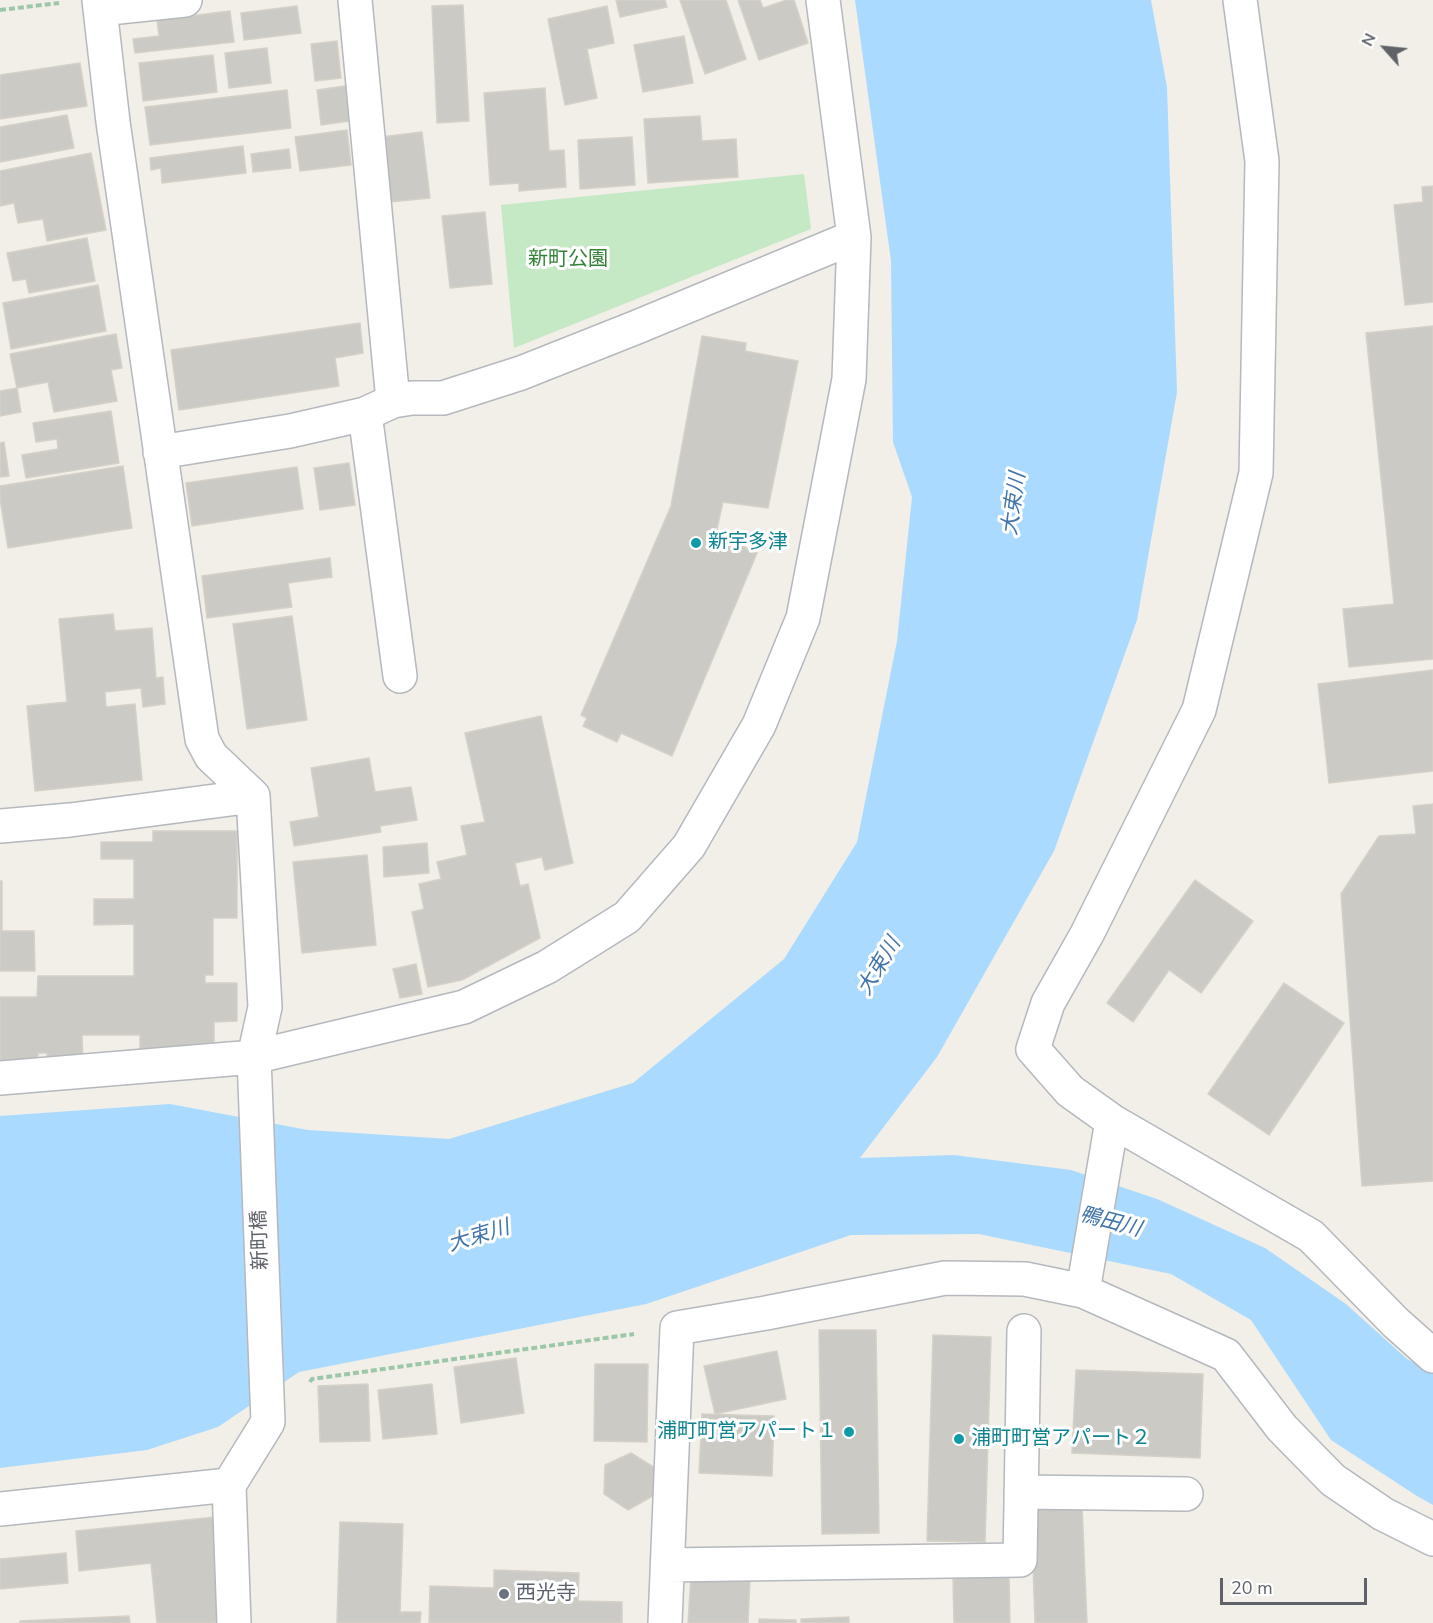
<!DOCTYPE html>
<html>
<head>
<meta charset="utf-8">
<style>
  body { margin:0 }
  #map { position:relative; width:1433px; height:1623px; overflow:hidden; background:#f1efe8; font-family:"Nunito Sans",sans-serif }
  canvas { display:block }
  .north { position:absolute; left:1355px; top:18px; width:60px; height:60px; -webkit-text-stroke:4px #fff; paint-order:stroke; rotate:297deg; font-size:16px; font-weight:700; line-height:24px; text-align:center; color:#5f6368 }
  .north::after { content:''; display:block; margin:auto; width:21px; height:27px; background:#5f6368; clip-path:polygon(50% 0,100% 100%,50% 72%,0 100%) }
  .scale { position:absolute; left:1220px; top:1578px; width:147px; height:27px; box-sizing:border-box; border:3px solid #5f6368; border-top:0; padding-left:8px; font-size:18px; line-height:21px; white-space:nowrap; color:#5f6368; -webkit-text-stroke:4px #fff; paint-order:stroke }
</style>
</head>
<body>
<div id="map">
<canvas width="1433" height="1623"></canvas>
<div class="north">N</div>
<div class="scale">20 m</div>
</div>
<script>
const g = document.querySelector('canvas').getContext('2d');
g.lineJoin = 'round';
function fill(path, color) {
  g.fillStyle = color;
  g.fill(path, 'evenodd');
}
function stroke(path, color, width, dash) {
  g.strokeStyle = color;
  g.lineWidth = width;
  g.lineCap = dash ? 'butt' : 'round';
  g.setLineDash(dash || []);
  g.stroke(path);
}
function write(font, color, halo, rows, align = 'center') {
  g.font = font + ' "Nunito Sans","Noto Sans JP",sans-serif';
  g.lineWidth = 6;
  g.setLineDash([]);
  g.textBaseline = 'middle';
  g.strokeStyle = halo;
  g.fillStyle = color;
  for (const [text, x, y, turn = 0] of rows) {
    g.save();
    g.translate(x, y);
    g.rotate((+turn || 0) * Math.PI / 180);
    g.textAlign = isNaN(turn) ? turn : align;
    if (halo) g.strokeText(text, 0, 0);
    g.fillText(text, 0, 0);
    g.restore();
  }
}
fill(new Path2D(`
  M804,174L811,229L514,348L501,205Z`), '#c5e8c5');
fill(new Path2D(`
  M855,0H1151L1167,87L1177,392L1137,620L1054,851L937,1057L860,1158L954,1155L1071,1170L1157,1199L1265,1248L1346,1304L1407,1359L1433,1372V1505L1417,1496L1331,1440L1251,1320L1171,1274L979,1234L851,1235L646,1304L299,1372L218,1427L147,1450L0,1468V1116L170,1104L308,1130L449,1139L633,1083L784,959L857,842L897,641L912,497L893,442L891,261Z`), '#aadaff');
const building = new Path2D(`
  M616,0H665L667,7L620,17Z
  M680,0H726L746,59L705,74Z
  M738,0H760L763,8L787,0H794L808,43L759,60Z
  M463,5L469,121L437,123L432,6Z
  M297,6L301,33L244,40L241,13Z
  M607,6L614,43L587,49L597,98L565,105L548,19Z
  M230,11L234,42L135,53L133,39L159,36L157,20Z
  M684,36L693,83L643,92L634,45Z
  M337,41L341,78L315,81L311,44Z
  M267,48L271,83L229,88L225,53Z
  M213,55L217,92L143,101L139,63Z
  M80,63L87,106L0,119V75Z
  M345,86L350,121L321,125L317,90Z
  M545,88L549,151L564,150L566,187L519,191V183L490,185L484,93Z
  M287,90L291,128L150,145L145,107Z
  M67,115L74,148L0,162V127Z
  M700,116L702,141L736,139L738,177L648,183L644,119Z
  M347,130L351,165L300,171L295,137Z
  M422,132L430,198L389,202L381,137Z
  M632,137L635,185L580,189L578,140Z
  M243,146L246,173L162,183L161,168L151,170L150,158Z
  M289,149L291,168L253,172L251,154Z
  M91,153L106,230L47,241L43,219L18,223L14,203L0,206V171Z
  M1433,186V302L1405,305L1394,205L1423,202L1422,187Z
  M485,212L492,284L450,288L442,216Z
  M87,238L95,281L29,293L26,279L13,281L7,253Z
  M98,285L106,331L11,349L3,303Z
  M360,323L363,353L335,358L339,386L179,410L171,350Z
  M1433,326V659L1349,667L1343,609L1394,604L1366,333Z
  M116,334L122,368L111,370L117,401L54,412L48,382L17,388L10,354Z
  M702,336L746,343L745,351L798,361L768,508L723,502L716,533L757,553L672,756L621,733L617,742L583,726L587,718L581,715L671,506Z
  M17,388L21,412L0,416V391Z
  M111,411L119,463L26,478L22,455L58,449L57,439L36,442L33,423Z
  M4,442L9,476L0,477V443Z
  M349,463L355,505L320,510L314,468Z
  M123,466L132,528L8,548L0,499V486Z
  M297,467L303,509L192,526L186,483Z
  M330,558L332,577L288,583L292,607L207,618L202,576Z
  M113,614L115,631L152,628L156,678L163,677L165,704L143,707L141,688L105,692L106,707L135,704L142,780L35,791L27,706L67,702L59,619Z
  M292,616L307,720L247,729L233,624Z
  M1433,670V771L1329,783L1318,684Z
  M541,716L573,863L545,870L542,857L515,863L520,886L528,884L540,938L462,980L428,987L412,912L424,909L419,884L441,879L437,862L467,855L461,826L485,822L465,733Z
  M369,758L375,792L411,787L417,820L380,826L381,832L294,846L290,822L319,817L311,768Z
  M1433,804V1181L1362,1186L1341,894L1379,836L1416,834L1413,806Z
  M153,831H237V918H213V975H205V983H237V1021L214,1022V1056H140V1035H82L83,1064H47V1053H38V1064H0V997H37L38,976H134V924L94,925V899H134V859H101V842H153Z
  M427,843L429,873L384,877L383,847Z
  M367,855L376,945L302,953L293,862Z
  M1195,880L1253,921L1201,993L1169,970L1133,1022L1107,1003Z
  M0,881H2V931H34L35,971H0Z
  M416,964L422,994L400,998L393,969Z
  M1284,983L1344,1023L1269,1135L1208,1094Z
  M819,1330H876L879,1533L822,1534Z
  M933,1335L991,1337L985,1542L927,1541Z
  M777,1351L786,1399L715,1414L704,1366Z
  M516,1358L524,1413L461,1423L454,1367Z
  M595,1364H648L647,1442L594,1441Z
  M1076,1370L1203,1374L1200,1458L1072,1453Z
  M368,1384L370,1441L320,1442L318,1386Z
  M432,1384L437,1434L383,1439L378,1390Z
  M702,1414L774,1416L772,1476L699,1473Z
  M631,1453L655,1468L656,1494L628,1510L604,1494L605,1465Z
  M1082,1506L1087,1623H1035L1031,1508Z
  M216,1517L226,1621L210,1623H157L151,1563L79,1571L76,1531Z
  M340,1522L403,1524L400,1612H421L420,1623H337Z
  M66,1553L68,1583L0,1589V1559Z
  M494,1570L579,1573L578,1601L622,1602V1623H429L430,1586L494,1588Z
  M691,1576L750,1579L748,1623H688Z
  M1009,1577L1010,1623H954L953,1578Z
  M129,1616L130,1623H20V1621Z
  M849,1617V1623H801V1619Z
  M759,1619L796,1620V1623H759Z`);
fill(building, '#cccac5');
stroke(building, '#d6d1c6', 1.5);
const minor = new Path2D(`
  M99,0L113,122L202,739L211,756L253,796L265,1007L254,1057L268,1422L229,1485L234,1623
  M355,0L393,401
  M1240,0L1262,161L1256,473L1199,710L1087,934L1048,1003L1033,1049L1070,1091L1112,1121L1311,1236L1395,1322L1433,1356
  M100,9L185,0
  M365,414L400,676
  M160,452L290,431L365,414L393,401L412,398H443L521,373L637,327L854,237
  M0,826L70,820L253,796
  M0,1078L254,1057L464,1007L547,967L627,917L689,846L759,725L803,618L849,379L854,237L823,0
  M1083,1291L1112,1121
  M1021,1492L1186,1494
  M0,1509L229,1485
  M668,1565L1020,1560L1024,1331
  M665,1623L677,1328L766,1313L945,1278L1025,1279L1083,1291L1226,1355L1282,1428L1333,1480L1383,1514L1433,1539`);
stroke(minor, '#b5b8bc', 36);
stroke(new Path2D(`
  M0,10L59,3
  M310,1382L312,1379L634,1334`), '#9cc7a9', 4, [6, 3]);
stroke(minor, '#fff', 33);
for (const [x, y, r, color] of [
  [696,543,6,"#0f9aa8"],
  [849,1432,6,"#0f9aa8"],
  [959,1439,6,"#0f9aa8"],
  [504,1594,6,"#6b7280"]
]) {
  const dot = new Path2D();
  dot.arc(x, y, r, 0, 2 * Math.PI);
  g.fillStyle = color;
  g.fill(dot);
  stroke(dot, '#fff', 2);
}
write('20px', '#348238', '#fff', [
  ["新町公園",568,260]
]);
write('20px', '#0d838f', '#fff', [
  ["新宇多津",708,543],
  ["浦町町営アパート１",837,1432,"right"],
  ["浦町町営アパート２",971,1439]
], 'left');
write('20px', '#5f6368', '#fff', [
  ["新町橋",261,1240,-92]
]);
write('20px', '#5b616d', '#fff', [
  ["西光寺",516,1594]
], 'left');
write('italic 21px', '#4174aa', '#fff', [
  ["大束川",1015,504,-82],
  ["大束川",880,967,-59],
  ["鴨田川",1110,1223,15],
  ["大束川",479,1237,-17]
]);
</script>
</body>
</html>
